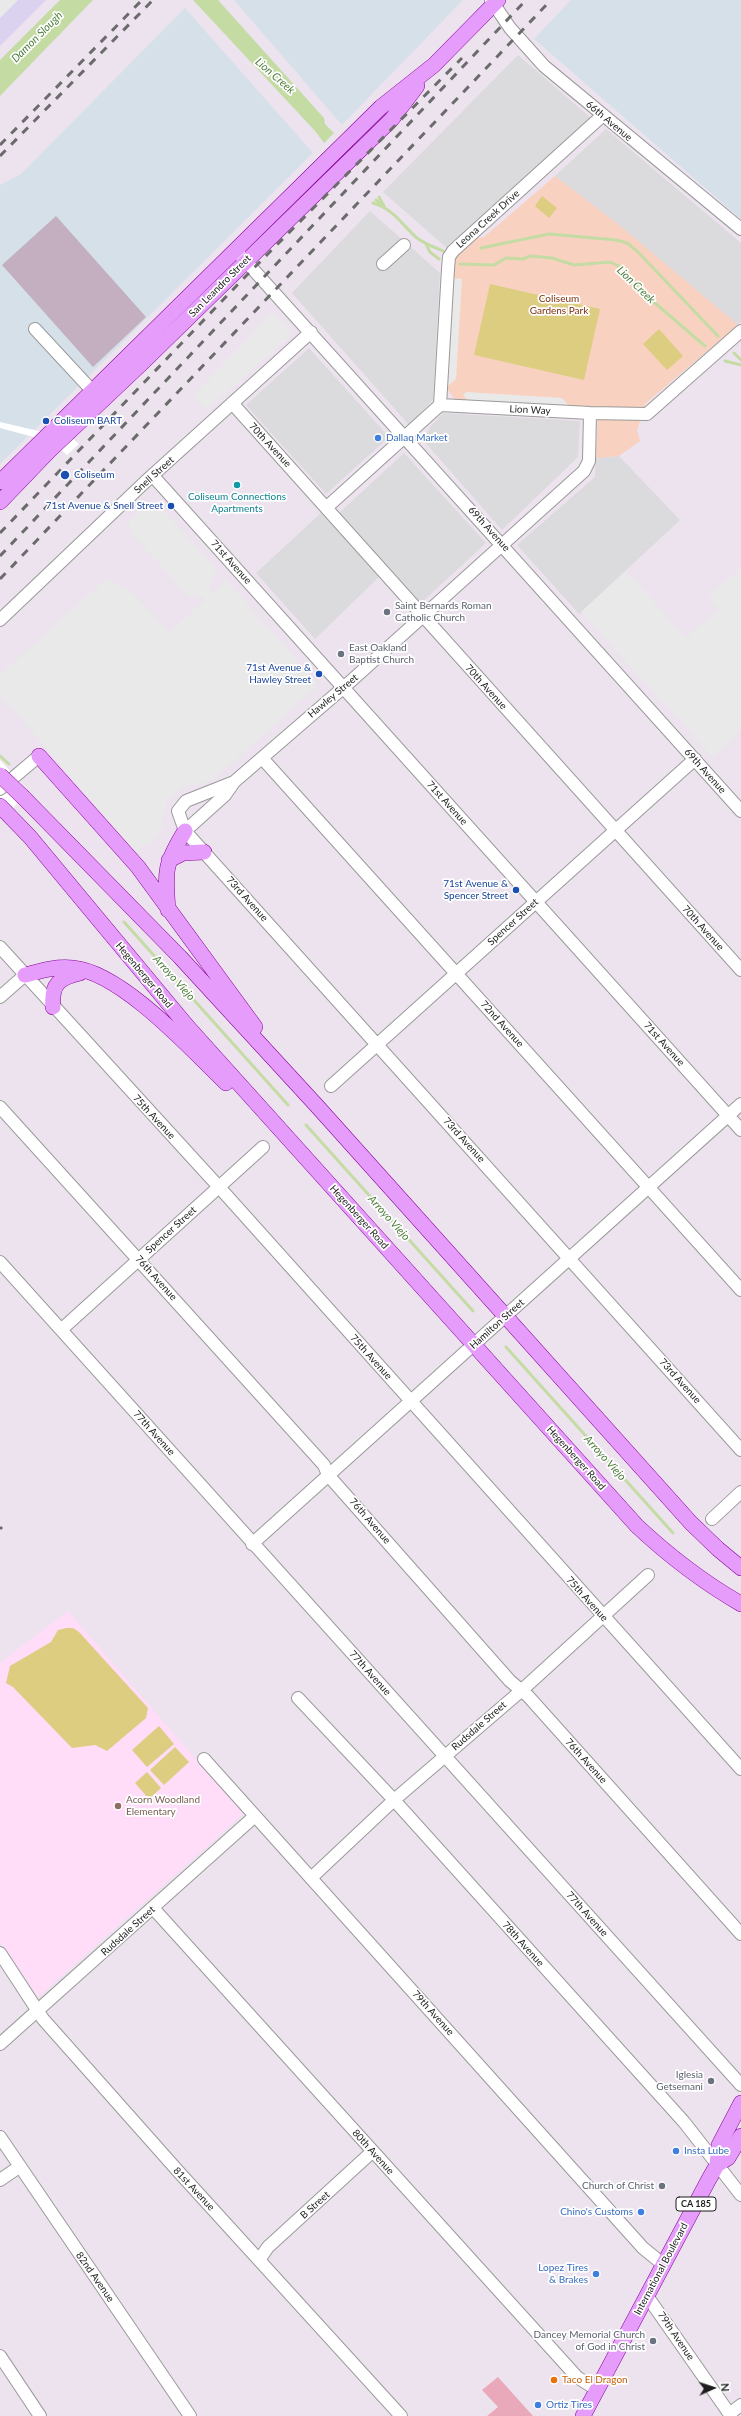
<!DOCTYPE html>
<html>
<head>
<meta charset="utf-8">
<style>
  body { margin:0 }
  #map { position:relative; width:741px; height:2416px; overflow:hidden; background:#ede3ef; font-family:Lato,sans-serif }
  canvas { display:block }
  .north { position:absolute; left:693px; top:2368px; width:40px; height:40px; -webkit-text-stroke:3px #fff; paint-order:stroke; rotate:87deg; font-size:11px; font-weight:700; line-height:16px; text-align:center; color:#1d1d1d }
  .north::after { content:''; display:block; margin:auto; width:14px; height:18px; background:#1d1d1d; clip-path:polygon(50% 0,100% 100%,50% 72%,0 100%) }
</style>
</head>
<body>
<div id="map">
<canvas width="741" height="2416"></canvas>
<div class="north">N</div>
</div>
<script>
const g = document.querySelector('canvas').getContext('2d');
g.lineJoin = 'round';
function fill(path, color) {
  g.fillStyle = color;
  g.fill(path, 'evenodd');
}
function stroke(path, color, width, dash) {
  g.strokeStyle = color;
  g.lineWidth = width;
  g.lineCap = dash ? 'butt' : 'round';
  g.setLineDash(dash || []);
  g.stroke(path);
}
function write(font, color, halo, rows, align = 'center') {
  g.font = font + ' Lato,sans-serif';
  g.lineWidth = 3.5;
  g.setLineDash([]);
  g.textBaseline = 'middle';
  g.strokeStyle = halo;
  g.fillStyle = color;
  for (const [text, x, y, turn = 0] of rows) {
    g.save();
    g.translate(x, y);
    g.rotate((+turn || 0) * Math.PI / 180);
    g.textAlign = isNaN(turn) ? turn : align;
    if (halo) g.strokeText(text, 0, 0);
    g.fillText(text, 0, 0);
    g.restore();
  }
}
fill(new Path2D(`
  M518,55L591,118L449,250L383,192Z
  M606,129L741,243V322L738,325L619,225L555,176Z
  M370,211L440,273L433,400L409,425L292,293Z
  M309,348L389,437L326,494L246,405Z
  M443,413L580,421L578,457L502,530L424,441L430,427Z
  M404,453L486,543L421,603L339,513Z
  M619,456L680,520L579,614L517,545L595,477L596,458Z
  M321,513L380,576L315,639L256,573Z`), '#dbdadc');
fill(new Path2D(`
  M0,0H46L0,46Z`), '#dad2ef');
fill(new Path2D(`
  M234,0H463L342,125Z
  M571,0H741V219L534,39Z
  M185,8L313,153L0,464V185L21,174Z`), '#d5e0e8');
fill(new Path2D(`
  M68,1611L243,1814L38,1997L0,1942V1663Z`), '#ffdcf7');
fill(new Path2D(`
  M56,216L146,317L93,367L2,265Z`), '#c3afbf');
fill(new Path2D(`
  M498,2377L533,2416H487L498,2407L482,2390Z`), '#e9a9bb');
fill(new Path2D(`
  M555,176L619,225L738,325L646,403L637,430L640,441L619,456L596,458L598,407L455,400L447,389L455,258L474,239L484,237Z`), '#f9d1c0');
fill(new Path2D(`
  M542,196L557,208L549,218L535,206Z
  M490,284L600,309L584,380L474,355Z
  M659,329L683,356L667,370L643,344Z
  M67,1628H73L79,1632L148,1708L146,1718L107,1751L95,1745L72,1748L13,1687L6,1683L10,1666L51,1642L58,1630Z
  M159,1726L174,1744L147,1767L132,1750Z
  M175,1747L189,1762L164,1785L150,1770Z
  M147,1772L161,1788L149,1799L135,1783Z`), '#ddcd81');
fill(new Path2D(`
  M0,0H18L0,18Z
  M450,278L462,279L456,379L447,387Z
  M273,312L292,334L207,410L193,396Z
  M466,392L562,398L572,409L469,402L463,395Z
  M153,500L216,568L210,587L211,592H215L226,580L316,682L315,688L213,780L181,789L174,794L166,804L160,834L151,844H144L136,852L0,694V675L104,581L109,580L129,590L170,632L205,600L202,596L190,597L186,593L133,535L129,526L130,520Z
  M741,568V730L713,757L581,612L626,571L686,638L718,609L708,597Z`), '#e9e9e9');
fill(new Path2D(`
  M60,0H93L0,96V60Z
  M193,0H218L324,118L325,124L334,133L324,143L315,131Z`), '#c4dca4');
fill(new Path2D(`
  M0,422L73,439L79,444L67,455L61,450L64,446L60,444L0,428Z
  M0,760L29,792L4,817L0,813Z`), '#fff');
stroke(new Path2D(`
  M379,197L384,206
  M376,200L383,205
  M373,203C394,209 402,225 417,238C425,244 434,247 443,251
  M426,244L430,252L439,259
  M481,248L549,234L616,240L627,243L637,251L718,336
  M460,264L494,265L506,258L523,259L530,256L552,258L574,265L610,262L621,267L648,297L705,346
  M734,353L741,360
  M725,361L741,365
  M0,756L9,764
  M124,922L288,1105
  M306,1125L473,1311
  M506,1347L673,1533`), '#c4dca4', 3);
const minor = new Path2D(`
  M491,0L510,28L544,66L741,229
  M241,256L741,811
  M383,264L404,245
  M35,329L98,397
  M232,403L741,970
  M440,405L448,269L449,257L453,251L603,115
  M153,476L741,1130
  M327,507L440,405L590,413L647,414L741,331
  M0,620L145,482L311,332
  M262,758L741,1290
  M234,782L186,801L178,811L185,831L741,1450
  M0,789L39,756
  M185,831L225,795L234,782L351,681L584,471L589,461L590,413
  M0,947L219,1187L741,1769
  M0,997L25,975
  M331,1086L695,759
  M0,1107L324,1465L328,1475L510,1681L528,1696L741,1934
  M0,1262L741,2085
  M62,1329L263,1147
  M712,1519L741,1492
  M252,1544L741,1104
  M298,1698L394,1800L684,2122L741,2195
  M204,1759L643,2248L664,2265
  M311,1878L394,1800L522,1690L648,1575
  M153,1908L577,2377L597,2390
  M0,1953L43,2019L177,2170L401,2416
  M0,2044L255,1816
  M0,2137L190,2416
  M0,2180L19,2167
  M259,2260L268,2247L373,2151
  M647,2296L731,2416
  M0,2356L40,2416
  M729,2414L741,2405`);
const major = new Path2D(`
  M0,482L381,107L434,65L498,0
  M0,502L49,451L141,364L392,119L417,86
  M39,756L138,867L255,1027
  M24,798L180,957L317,1106L691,1523L718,1549L741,1568
  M0,806L30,837L187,1026L637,1526C669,1556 703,1582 741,1604
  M169,860L183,853L204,852
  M168,910C165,871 164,865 185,831
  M25,975C40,971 56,966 73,968C121,972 191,1049 226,1083
  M53,1007C51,984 59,978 80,973
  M717,2165L719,2145L741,2103
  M583,2416L709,2179L717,2165L728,2158L741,2136`);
stroke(minor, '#9a9a9a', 14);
stroke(major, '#840196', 16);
stroke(minor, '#fff', 12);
stroke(major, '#e69cfb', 15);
stroke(new Path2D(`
  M0,145L142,0
  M0,156L153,0
  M0,533L244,278L462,58
  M0,556L526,0
  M0,579L551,0
  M0,1527L2,1529`), '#6b6b6b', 3, [8, 8]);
const majorBridge = new Path2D(`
  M0,775L24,798`);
stroke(majorBridge, '#840196', 16, []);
stroke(majorBridge, '#e69cfb', 15);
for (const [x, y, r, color] of [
  [46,421,4,"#1a4fb4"],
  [378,438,4,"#3f7fe0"],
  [65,475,5,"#1a4fb4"],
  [237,485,4,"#0f9aa8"],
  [171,506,4,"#1a4fb4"],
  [387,612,4,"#6b7280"],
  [341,654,4,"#6b7280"],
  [319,674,4,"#1a4fb4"],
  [516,890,4,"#1a4fb4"],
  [118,1806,4,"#8d6e63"],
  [711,2081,4,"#6b7280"],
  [676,2151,4,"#3f7fe0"],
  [662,2186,4,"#6b7280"],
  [641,2212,4,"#3f7fe0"],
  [596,2274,4,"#3f7fe0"],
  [653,2341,4,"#6b7280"],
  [554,2380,4,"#e8710a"],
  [538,2405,4,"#3f7fe0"]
]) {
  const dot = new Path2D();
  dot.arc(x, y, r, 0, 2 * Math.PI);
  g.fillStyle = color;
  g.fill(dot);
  stroke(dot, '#fff', 1.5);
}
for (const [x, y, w] of [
  [696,2204,40]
]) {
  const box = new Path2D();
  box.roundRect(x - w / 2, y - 7, w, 14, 3);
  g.fillStyle = '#fff';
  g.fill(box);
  stroke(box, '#1d1d1d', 1);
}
write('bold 9px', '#1d1d1d', null, [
  ["CA 185",696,2204]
]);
write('10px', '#1d1d1d', '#fff', [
  ["66th Avenue",609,121,40],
  ["Leona Creek Drive",488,219,-42],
  ["San Leandro Street",220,286,-45],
  ["Lion Way",530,410,3],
  ["70th Avenue",270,445,47],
  ["Snell Street",154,475,-42],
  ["69th Avenue",489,529,48],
  ["71st Avenue",231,562,48],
  ["70th Avenue",486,687,48],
  ["Hawley Street",333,696,-40],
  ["69th Avenue",705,771,48],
  ["71st Avenue",447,803,48],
  ["73rd Avenue",247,899,48],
  ["Spencer Street",513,922,-42],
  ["70th Avenue",703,928,48],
  ["Hegenberger Road",144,975,50],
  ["72nd Avenue",502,1024,48],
  ["71st Avenue",664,1044,48],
  ["75th Avenue",154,1117,47],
  ["73rd Avenue",464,1140,48],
  ["Hegenberger Road",359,1217,48],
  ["Spencer Street",171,1230,-42],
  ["76th Avenue",156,1278,48],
  ["Hamilton Street",497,1324,-42],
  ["75th Avenue",371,1357,48],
  ["73rd Avenue",680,1381,48],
  ["77th Avenue",154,1433,48],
  ["Hegenberger Road",576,1458,48],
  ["76th Avenue",370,1521,49],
  ["75th Avenue",587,1599,48],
  ["77th Avenue",370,1673,48],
  ["Rudsdale Street",479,1726,-41],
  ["76th Avenue",586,1761,48],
  ["77th Avenue",587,1914,48],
  ["Rudsdale Street",128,1931,-42],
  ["78th Avenue",523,1944,48],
  ["79th Avenue",433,2013,48],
  ["80th Avenue",373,2152,48],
  ["81st Avenue",194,2189,47],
  ["B Street",315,2205,-42],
  ["International Boulevard",661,2269,-62],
  ["82nd Avenue",95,2277,55],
  ["79th Avenue",676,2336,56]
]);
write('10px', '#7b2d0c', '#fff', [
  ["Coliseum",559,299],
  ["Gardens Park",559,311]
]);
write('10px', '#164399', '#fff', [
  ["Coliseum BART",54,421,"left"],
  ["Coliseum",74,475,"left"],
  ["71st Avenue & Snell Street",163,506],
  ["71st Avenue &",311,668],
  ["Hawley Street",311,680],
  ["71st Avenue &",508,884],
  ["Spencer Street",508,896]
], 'right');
write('10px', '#366cbe', '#fff', [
  ["Dallaq Market",386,438],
  ["Insta Lube",684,2151],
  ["Chino's Customs",633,2212,"right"],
  ["Lopez Tires",588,2268,"right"],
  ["& Brakes",588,2280,"right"],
  ["Ortiz Tires",546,2405]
], 'left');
write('10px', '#0d838f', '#fff', [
  ["Coliseum Connections",237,497],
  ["Apartments",237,509]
]);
write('10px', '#5b616d', '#fff', [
  ["Saint Bernards Roman",395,606,"left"],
  ["Catholic Church",395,618,"left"],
  ["East Oakland",349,648,"left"],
  ["Baptist Church",349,660,"left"],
  ["Iglesia",703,2075],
  ["Getsemani",703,2087],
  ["Church of Christ",654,2186],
  ["Dancey Memorial Church",645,2335],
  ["of God in Christ",645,2347]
], 'right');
write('10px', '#785e54', '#fff', [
  ["Acorn Woodland",126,1800],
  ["Elementary",126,1812]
], 'left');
write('10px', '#c56008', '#fff', [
  ["Taco El Dragon",562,2380]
], 'left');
write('italic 11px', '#4d7e3a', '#fff', [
  ["Damon Slough",37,37,-45],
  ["Lion Creek",275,76,41],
  ["Lion Creek",636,285,44],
  ["Arroyo Viejo",174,978,48],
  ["Arroyo Viejo",389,1218,48],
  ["Arroyo Viejo",605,1458,48]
]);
</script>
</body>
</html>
